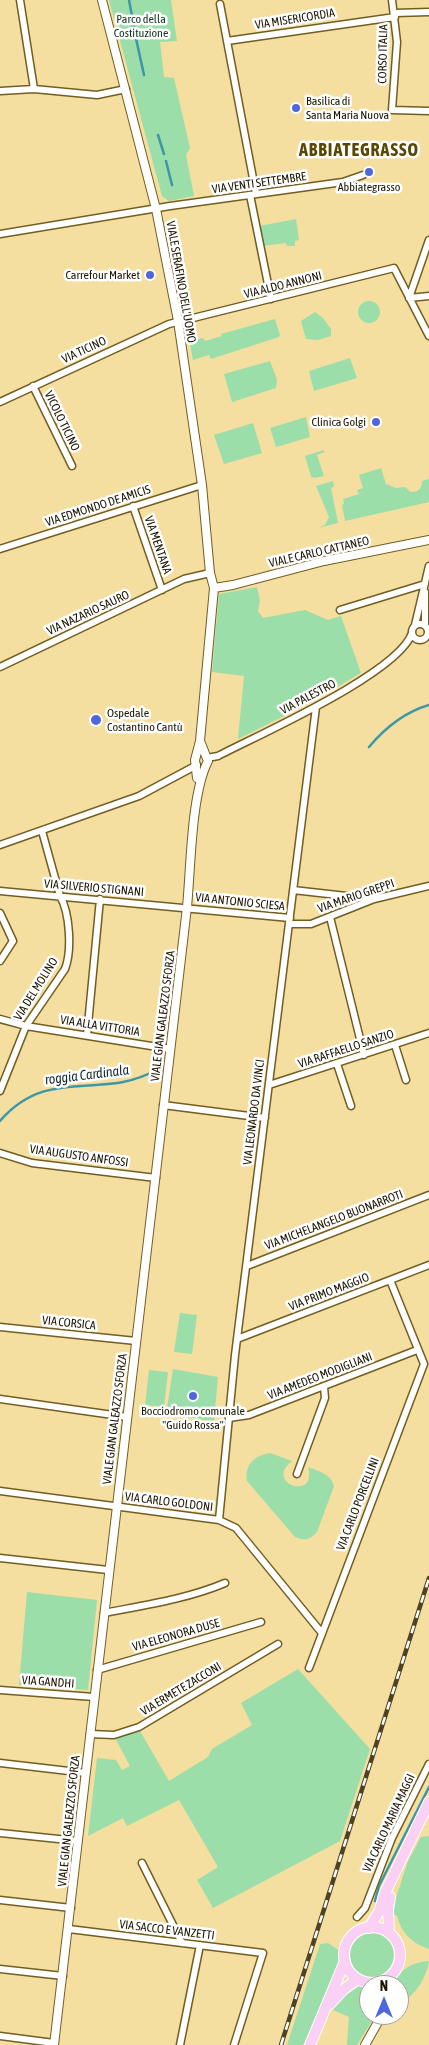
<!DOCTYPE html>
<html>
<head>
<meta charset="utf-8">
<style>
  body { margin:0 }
  #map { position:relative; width:429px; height:2045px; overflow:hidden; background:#f4dea0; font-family:"Asap Condensed",sans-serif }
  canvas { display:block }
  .north { position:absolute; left:359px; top:1975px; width:50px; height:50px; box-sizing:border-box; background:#fff; border:1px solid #a5a199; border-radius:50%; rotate:0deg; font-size:14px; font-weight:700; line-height:20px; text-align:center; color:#1d1500 }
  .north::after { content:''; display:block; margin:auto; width:18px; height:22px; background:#4f67dc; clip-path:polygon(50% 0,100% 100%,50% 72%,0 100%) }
</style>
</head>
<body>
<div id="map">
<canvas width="429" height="2045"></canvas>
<div class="north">N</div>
</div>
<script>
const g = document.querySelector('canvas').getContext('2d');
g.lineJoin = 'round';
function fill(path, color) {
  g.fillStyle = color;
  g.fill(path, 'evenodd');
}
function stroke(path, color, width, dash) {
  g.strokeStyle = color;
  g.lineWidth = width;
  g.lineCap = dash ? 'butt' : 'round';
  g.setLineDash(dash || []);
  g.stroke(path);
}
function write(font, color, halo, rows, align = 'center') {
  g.font = font + ' "Asap Condensed",sans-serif';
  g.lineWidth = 5;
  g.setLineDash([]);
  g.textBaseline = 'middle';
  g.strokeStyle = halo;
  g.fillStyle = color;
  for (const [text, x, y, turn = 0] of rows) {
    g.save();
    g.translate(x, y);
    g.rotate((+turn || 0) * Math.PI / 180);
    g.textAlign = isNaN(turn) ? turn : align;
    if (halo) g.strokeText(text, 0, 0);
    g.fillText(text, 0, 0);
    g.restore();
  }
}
fill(new Path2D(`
  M109,0H171L177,41L160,42L164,77L174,78L190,148L186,155L194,196L169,201L162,196Z
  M296,219L299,240L295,241V246H287L286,243L263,246L259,226Z
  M358 312a11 11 0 1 1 22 0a11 11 0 1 1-22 0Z
  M315,312L323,318L331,329V336L318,340L306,339L301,321Z
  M275,319L280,335L279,337L211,359L209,355L193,360L187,328L192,327L195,340L203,338L205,341L222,336L221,334Z
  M350,358L357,378L314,391L309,371Z
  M270,361L277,380L276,388L232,402L224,374Z
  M306,417L310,437L276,447L270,428Z
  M253,423L262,453L224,464L214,435Z
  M324,450V452L317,455L324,476L314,478L311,476L305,456Z
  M381,468L386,484L396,488L405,487L411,492C418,492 422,489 422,481L429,479V502L345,521L342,505L344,504L343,499L359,494L357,490L363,488L359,475Z
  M333,481L334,487L331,488L338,523L318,528L325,525L329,517L316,486Z
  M257,587L260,600L258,611L263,618L305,610L328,620L341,616L361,673L312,702L238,739L244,676L212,672L219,594Z
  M180,1313L197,1315L192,1354L174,1352Z
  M173,1369L218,1377L214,1421L166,1415Z
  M149,1370L168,1372L164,1407L145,1405Z
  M270,1453L292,1461C263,1483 318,1502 308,1467C320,1472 331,1474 334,1486L317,1532C310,1540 305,1541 295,1537L247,1481C244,1465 255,1455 270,1453Z
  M27,1592L97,1600L88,1690L19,1685Z
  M298,1669L370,1749L340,1841L213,1908L197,1880L218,1867L179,1800L127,1826L123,1818L88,1836L97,1758L116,1760L122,1770L130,1766L115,1738L140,1731L169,1781L208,1757L212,1749L252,1725L241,1703Z
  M429,1836V1949C413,1944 401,1933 397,1916L391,1913L408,1861L421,1837Z
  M350 1955a22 22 0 1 1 44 0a22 22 0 1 1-44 0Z
  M328,1943L340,1951L338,1967L305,2042L302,2045H287L320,1944Z
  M429,1961C426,1979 415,1996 399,2004V1985H392C400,1969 412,1962 429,1961Z
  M356,1986H363L369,1989V2015L375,2016L357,2045H347L349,2017L333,2010L348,1990Z`), '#9bdeaa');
stroke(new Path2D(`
  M129,0L135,32
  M135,34L144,75
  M158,135L164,154
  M166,161L172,185
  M369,747C385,728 405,712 429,705
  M0,1121C48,1065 102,1101 156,1070
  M375,1901L379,1886L429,1787`), '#3c97a7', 2.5);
const minor = new Path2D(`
  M20,0L34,89
  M392,0L397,42L392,110L429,111
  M220,4L256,194
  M395,13L429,12
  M227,41L395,17
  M0,91L34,89L97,95L126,89
  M250,195L271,299
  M0,234L170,206L343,182L363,175
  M409,298L429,240
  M409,298L429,296
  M33,386L72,466
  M0,402L169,324L394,268L429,336
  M133,506L162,590
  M0,549L202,485
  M425,592V625
  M340,610L425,584
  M412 632a8 8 0 1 1 16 0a8 8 0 1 1-16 0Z
  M415,625L429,566
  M0,667L184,579L210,573
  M207,758L218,756C258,735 399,673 412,633
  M0,845L139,796L197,765
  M293,890L373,899
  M0,891L290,918
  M0,913L13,941L0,961
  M330,917L364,1055
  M289,924H311L374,899L429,886
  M0,1019L26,1026L170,1049
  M87,1035L100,899
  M395,1045L406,1080
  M337,1064L351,1106
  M269,1085L429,1033
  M0,1091L26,1026L65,969C72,951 70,913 60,896L42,831
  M163,1105L265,1118
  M0,1153L32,1163L156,1178
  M247,1266L429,1195
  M0,1327L136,1341
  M237,1339L429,1265
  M0,1399L127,1417
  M229,1418L249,1415L417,1350
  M297,1474L325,1398L324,1387
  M0,1491L219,1520L236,1528L321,1632
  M219,1520L235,1355L316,707
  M0,1558L108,1570
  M104,1613C145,1605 187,1599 225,1583
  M309,1668L424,1364L390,1280
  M97,1670L261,1622
  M0,1690L94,1697
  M90,1734L114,1735L139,1727L278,1644
  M0,1763L86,1773
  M0,1833L78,1841
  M142,1863L182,1943
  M0,1900L71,1908
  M357,1917L365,1908L392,1838L429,1764
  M69,1929L263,1953L234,2045
  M0,1969L63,1976
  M0,2036L54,2043
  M180,2045L200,1945`);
const tertiary = new Path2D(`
  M102,0L156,209L178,321L202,485L210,573L214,588L200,741L195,760L197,778
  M214,588L233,585L324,561L429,540
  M368,1983L370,1985
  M387,1985L388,1978
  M54,2045L187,907C191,867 191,794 208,761L200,741
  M365,2045L382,2015`);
const primary = new Path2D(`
  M344 1955a28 28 0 1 1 56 0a28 28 0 1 1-56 0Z
  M369,1928L380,1910L384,1895L429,1802
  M389,1933L388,1910L390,1897
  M330,2004L344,1989L358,1979
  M310,2045L345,1961`);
stroke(minor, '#725e21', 9);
stroke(tertiary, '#725e21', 10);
stroke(primary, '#fff', 12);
stroke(minor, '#fff', 6);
stroke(tertiary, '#fff', 8);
stroke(primary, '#fbd0f5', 10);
const rail = new Path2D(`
  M281,2045L429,1578`);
stroke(rail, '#4d4223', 4.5);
stroke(rail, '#fff', 2.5, [8]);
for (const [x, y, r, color] of [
  [296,108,5,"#4f67dc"],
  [369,172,5,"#4f67dc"],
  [150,275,5,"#4f67dc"],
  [376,422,5,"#4f67dc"],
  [96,720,6,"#4f67dc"],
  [193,1396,5,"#4f67dc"]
]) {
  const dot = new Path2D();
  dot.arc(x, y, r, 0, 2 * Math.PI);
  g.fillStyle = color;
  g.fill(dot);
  stroke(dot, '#fff', 2);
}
write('12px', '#14331d', '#fff', [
  ["Parco della",141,19],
  ["Costituzione",141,33]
]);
write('12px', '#1d1500', '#fff', [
  ["VIA MISERICORDIA",295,19,-9],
  ["CORSO ITALIA",383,54,-89],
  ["VIA VENTI SETTEMBRE",259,183,-8],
  ["VIALE SERAFINO DELL'UOMO",181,282,80],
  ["VIA ALDO ANNONI",283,285,-14],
  ["VIA TICINO",84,350,-25],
  ["VICOLO TICINO",62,421,64],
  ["VIA EDMONDO DE AMICIS",98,506,-18],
  ["VIA MENTANA",158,545,71],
  ["VIALE CARLO CATTANEO",319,552,-13],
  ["VIA NAZARIO SAURO",88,613,-25],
  ["VIA PALESTRO",308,697,-28],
  ["VIA SILVERIO STIGNANI",94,888,5],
  ["VIA MARIO GREPPI",356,896,-19],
  ["VIA ANTONIO SCIESA",240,902,6],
  ["VIA DEL MOLINO",36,989,-58],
  ["VIALE GIAN GALEAZZO SFORZA",163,1016,-83],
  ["VIA ALLA VITTORIA",100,1026,9],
  ["VIA RAFFAELLO SANZIO",346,1049,-18],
  ["VIA LEONARDO DA VINCI",254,1112,-83],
  ["VIA AUGUSTO ANFOSSI",79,1156,8],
  ["VIA MICHELANGELO BUONARROTI",334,1220,-21],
  ["VIA PRIMO MAGGIO",329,1292,-21],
  ["VIA CORSICA",69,1323,6],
  ["VIA AMEDEO MODIGLIANI",320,1376,-21],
  ["VIALE GIAN GALEAZZO SFORZA",115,1419,-83],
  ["VIA CARLO GOLDONI",169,1502,7],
  ["VIA CARLO PORCELLINI",358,1504,-69],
  ["VIA ELEONORA DUSE",176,1635,-16],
  ["VIA GANDHI",48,1682,4],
  ["VIA ERMETE ZACCONI",181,1689,-31],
  ["VIALE GIAN GALEAZZO SFORZA",69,1821,-84],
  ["VIA CARLO MARIA MAGGI",389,1823,-65],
  ["VIA SACCO E VANZETTI",167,1930,7]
]);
write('12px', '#1d1500', '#fff', [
  ["Basilica di",306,101],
  ["Santa Maria Nuova",306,115],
  ["Abbiategrasso",369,187,"center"],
  ["Carrefour Market",140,275,"right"],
  ["Clinica Golgi",366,422,"right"],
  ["Ospedale",107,713],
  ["Costantino Cantù",107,727],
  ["Bocciodromo comunale",193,1411,"center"],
  ["\"Guido Rossa\"",193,1425,"center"]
], 'left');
write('italic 14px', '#192e32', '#fff', [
  ["roggia Cardinala",87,1075,-7]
]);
g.letterSpacing = '1px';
write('bold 18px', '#594600', '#fff', [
  ["ABBIATEGRASSO",359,150]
]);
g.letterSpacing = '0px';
</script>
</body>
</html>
